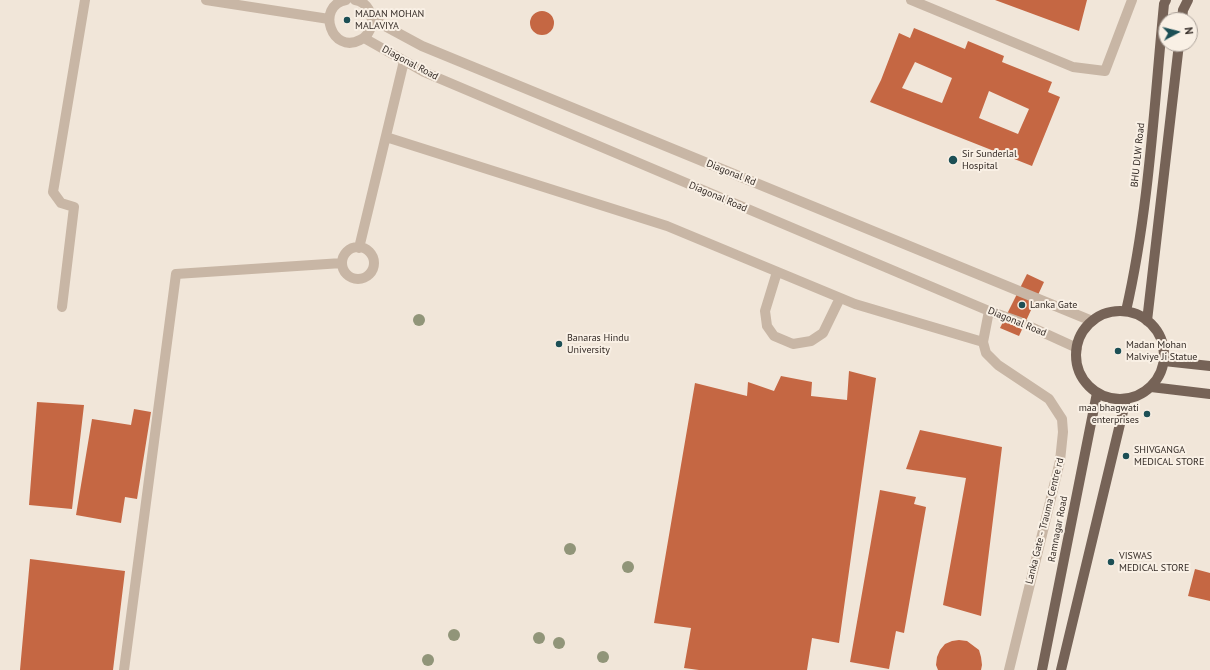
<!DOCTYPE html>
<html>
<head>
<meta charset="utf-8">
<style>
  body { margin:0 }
  #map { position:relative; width:1210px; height:670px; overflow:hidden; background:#f1e6d9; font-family:"PT Sans",sans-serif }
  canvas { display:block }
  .north { position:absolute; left:1158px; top:12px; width:40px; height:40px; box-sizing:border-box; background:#f9f0e5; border:1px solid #aaa199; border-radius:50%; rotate:83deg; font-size:11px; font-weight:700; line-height:16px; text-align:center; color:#342b26 }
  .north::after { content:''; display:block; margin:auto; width:14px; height:18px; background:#1c4f55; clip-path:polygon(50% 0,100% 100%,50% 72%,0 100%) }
</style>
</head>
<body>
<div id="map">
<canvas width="1210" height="670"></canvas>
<div class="north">N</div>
</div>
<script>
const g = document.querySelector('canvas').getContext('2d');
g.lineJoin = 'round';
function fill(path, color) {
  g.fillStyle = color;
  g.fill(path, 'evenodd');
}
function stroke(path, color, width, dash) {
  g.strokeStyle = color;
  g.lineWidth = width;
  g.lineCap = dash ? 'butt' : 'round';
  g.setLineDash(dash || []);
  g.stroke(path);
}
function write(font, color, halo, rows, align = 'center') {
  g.font = font + ' "PT Sans",sans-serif';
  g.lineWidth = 4;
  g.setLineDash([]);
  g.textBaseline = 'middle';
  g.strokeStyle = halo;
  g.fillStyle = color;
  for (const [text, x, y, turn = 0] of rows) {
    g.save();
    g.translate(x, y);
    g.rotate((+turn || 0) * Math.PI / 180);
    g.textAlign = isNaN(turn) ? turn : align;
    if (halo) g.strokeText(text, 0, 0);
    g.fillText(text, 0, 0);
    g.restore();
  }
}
fill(new Path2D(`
  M995,0H1087L1079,31Z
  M530 23a12 12 0 1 1 24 0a12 12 0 1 1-24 0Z
  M914,28L965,49L968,41L1004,56L1002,62L1052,82L1048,92L1060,97L1032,166L870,102L881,80L899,33L910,38ZM915,62L952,78L942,103L902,88ZM989,91L1029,109L1018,134L979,118Z
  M1027,274L1044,282L1019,336L1000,328Z
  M849,371L876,378L839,643L812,638L807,670H699L684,668L691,628L654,623L695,383L747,396L748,382L774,391L781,376L812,382L811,396L847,400Z
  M37,402L84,405L72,509L29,505Z
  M134,409L151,412L137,499L125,497L121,523L76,515L92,419L131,425Z
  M920,430L1002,447L981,616L943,605L966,478L906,469Z
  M880,490L916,497L914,504L926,507L904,633L896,631L889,669L850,662Z
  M30,559L125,571L113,670H20Z
  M1195,569L1210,573V601L1188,596Z
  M959,640L967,641L979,650L981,657L982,665L981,670H938L936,665L937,657L940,650L945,644L952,641Z`), '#c56743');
stroke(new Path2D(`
  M206,0L329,19
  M346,0C315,6 332,55 360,40C366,37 370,32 371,26C374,14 367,2 355,0
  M911,0L1073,67L1105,71L1132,0
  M372,19L422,46L1092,321
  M364,38L424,72L989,311L1020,322L1077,348
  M386,137L667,226L855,304L983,342
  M342 263a16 16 0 1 1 32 0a16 16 0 1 1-32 0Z
  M359,248L404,61
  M777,272L765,311L767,326L774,336L793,344L811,341L823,333L840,298
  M62,307L74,207L61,203L53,192L85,0
  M989,311L983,342L986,353L998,365L1049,399L1062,419L1063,432L1060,461L1009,670
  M124,670L176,274L342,263`), '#c8b6a5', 10);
stroke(new Path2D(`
  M1182,20L1183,10L1188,0
  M1126,311C1149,211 1154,106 1164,4L1166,0
  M1076 355a44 44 0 1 1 88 0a44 44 0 1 1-88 0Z
  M1147,321L1179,44
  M1164,361L1210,366
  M1151,387L1210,394
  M1042,670L1097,393
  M1061,670L1126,399`), '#766357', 10);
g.fillStyle = '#919579';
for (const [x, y] of [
  [419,320],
  [570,549],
  [628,567],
  [454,635],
  [539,638],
  [559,643],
  [603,657],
  [428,660]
]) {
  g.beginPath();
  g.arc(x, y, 6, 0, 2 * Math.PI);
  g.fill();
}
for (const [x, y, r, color] of [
  [347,20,4,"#1c4f55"],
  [953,160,5,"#1c4f55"],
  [1022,305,4,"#1c4f55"],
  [559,344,4,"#1c4f55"],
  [1118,351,4,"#1c4f55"],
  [1147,414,4,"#1c4f55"],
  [1126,456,4,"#1c4f55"],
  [1111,562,4,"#1c4f55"]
]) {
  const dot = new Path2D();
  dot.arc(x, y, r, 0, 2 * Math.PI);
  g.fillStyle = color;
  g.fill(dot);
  stroke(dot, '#f9f0e5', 1.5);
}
write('10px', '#342b26', '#f9f0e5', [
  ["MADAN MOHAN",355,14],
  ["MALAVIYA",355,26],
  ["Sir Sunderlal",962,154],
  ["Hospital",962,166],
  ["Lanka Gate",1030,305],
  ["Banaras Hindu",567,338],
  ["University",567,350],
  ["Madan Mohan",1126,345],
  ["Malviye Ji Statue",1126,357],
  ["maa bhagwati",1139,408,"right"],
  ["enterprises",1139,420,"right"],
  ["SHIVGANGA",1134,450],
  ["MEDICAL STORE",1134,462],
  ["VISWAS",1119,556],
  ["MEDICAL STORE",1119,568]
], 'left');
write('10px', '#342b26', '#f9f0e5', [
  ["Diagonal Road",410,63,28],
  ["BHU DLW Road",1138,155,-84],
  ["Diagonal Rd",731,173,22],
  ["Diagonal Road",718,197,23],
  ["Diagonal Road",1017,322,22],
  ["Lanka Gate - Trauma Centre rd",1045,521,-76],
  ["Ramnagar Road",1058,529,-79]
]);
</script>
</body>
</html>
